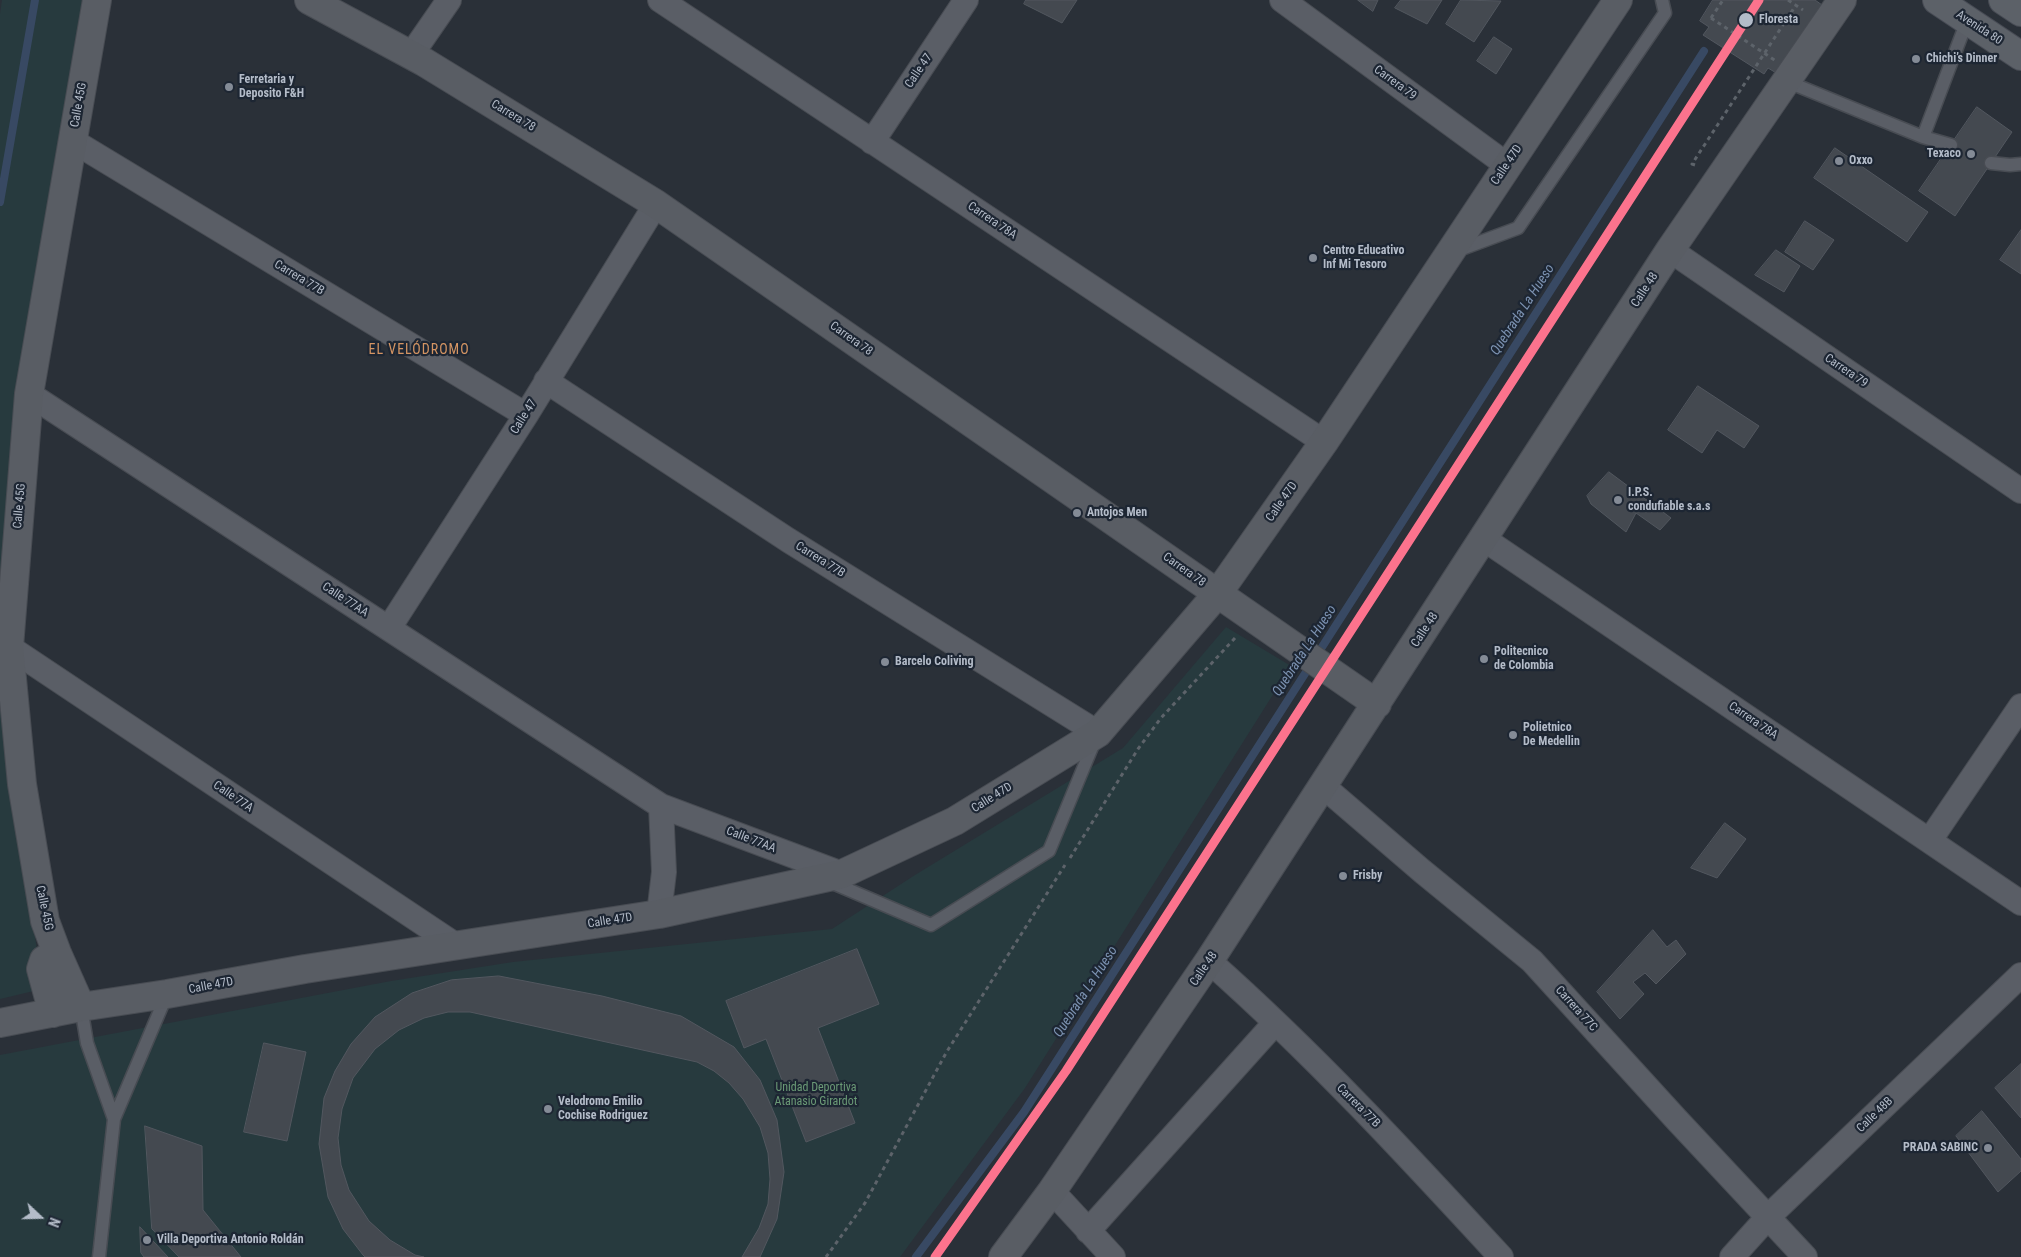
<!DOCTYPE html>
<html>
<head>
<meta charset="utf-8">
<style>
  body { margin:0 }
  #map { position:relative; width:2021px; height:1257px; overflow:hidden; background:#2a3038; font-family:"Roboto Condensed",sans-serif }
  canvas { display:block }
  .north { position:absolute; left:15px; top:1192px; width:50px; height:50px; -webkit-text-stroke:4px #1d2633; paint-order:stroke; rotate:111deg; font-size:14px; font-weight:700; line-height:20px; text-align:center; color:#b4bcc9 }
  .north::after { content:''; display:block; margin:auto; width:18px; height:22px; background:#b4bcc9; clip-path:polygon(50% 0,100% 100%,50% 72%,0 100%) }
</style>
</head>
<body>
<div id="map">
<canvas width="2021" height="1257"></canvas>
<div class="north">N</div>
</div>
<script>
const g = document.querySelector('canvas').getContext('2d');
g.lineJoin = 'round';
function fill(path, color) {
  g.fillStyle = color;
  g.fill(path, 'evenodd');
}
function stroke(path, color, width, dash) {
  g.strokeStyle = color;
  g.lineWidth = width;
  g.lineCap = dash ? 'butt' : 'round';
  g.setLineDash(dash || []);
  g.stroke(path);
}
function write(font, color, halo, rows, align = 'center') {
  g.font = font + ' "Roboto Condensed",sans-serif';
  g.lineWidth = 4.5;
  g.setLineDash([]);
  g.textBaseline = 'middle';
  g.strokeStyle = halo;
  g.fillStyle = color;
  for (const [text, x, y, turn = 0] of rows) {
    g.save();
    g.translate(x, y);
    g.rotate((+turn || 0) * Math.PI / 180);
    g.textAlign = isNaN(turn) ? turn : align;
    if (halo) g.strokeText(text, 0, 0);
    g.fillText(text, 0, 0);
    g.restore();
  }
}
fill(new Path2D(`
  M2,0H85L0,627V14Z
  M1226,627L1291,666L1025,1088L900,1257H0V1055L391,981L513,962L832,929L915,875L1123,748Z
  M0,671L42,989L0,999Z`), '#273a3e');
stroke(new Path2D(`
  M0,202L35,0
  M916,1257L1024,1112L1704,51`), '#384963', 8);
const building = new Path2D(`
  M1026,0H1077L1062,23L1024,4Z
  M1358,0H1378L1373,11Z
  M1401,0H1442L1427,24L1395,8Z
  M1461,0L1501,1L1474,42L1446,24Z
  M1713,0H1815L1822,5L1778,74L1768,68L1764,74L1703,35L1709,27L1700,21Z
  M1494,37L1512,49L1496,74L1477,61Z
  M1977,107L2012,132L1955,216L1919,191Z
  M1835,148L1928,212L1907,242L1814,178Z
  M1805,221L1834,240L1813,270L1785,252Z
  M2021,230V274L2000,260Z
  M1776,250L1800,266L1784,292L1755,275Z
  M1698,386L1759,426L1744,448L1717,430L1702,453L1668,430Z
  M1609,472L1671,518L1660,530L1636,513L1626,532L1591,504L1587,496Z
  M1725,823L1746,839L1717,878L1691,868Z
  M1653,930L1667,947L1676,940L1686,954L1656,984L1645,973L1633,982L1644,994L1620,1019L1597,992Z
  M857,949L879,1004L818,1028L855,1123L806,1142L766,1039L744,1048L726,1001Z
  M499,976L602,996L681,1016L734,1047L760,1080L777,1120L784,1172L777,1219L760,1257H742L759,1228L768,1204L770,1179L768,1153L760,1127L743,1099L729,1083L714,1071L697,1062L470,1012H448L424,1018L399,1030L375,1049L353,1078L342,1109L338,1138L341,1165L349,1190L369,1221L390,1240L415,1255L424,1257H365L363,1255L343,1229L328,1197L319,1144L324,1098L335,1071L351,1044L375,1017L412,993L451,980Z
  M264,1043L306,1052L287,1141L244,1132Z
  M2021,1064V1118L1995,1088Z
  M1982,1111L2021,1159V1171L1998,1192L1956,1136Z
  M145,1126L202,1146L203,1210L241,1257H179L152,1229Z
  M140,1227L168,1257H144L141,1253Z`);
fill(building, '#444950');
stroke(building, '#52575f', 1);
const lane = new Path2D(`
  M1785,84L1798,86L1923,137L1951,145
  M1923,137L1967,21
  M1991,163L2010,165L2021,164
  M1456,251L1518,228L1665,13L1662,0
  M828,881L931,925L1049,851L1095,740
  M81,1007L87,1043L114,1119
  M99,1257L114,1119L167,994`);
const street = new Path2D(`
  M660,0L1324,442
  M1282,0L1507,165
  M411,55L449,0
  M73,141L526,415
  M872,142L966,0
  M1670,250L2021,491
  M546,381L788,540L1098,733
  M29,394L661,806L842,874
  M1484,539L2021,903
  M389,628L526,415L656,204
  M9,647L457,946
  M1323,786L1422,871L1532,961L1676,1119L1805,1257
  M1930,840L2021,706
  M659,914L664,872L661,806
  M1209,961C1313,1053 1407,1155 1501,1257
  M1052,1191L1113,1257
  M1088,1231L1275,1023
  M1732,1257L1769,1216L2021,975`);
const secondary = new Path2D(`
  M309,0L424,62L656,204L1377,704
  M81,1007L57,953L45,921L22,784L9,647L29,394L97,0
  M53,1013L41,969L44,960L57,953
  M0,1023L81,1007L167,994L305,969L659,914L842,874L955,821L1098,733L1218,593L1324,442L1618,0
  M1003,1257L1052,1191L1209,961L1670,250L1842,0`);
const primary = new Path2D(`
  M1937,0L2021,56
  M2003,0L2021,12`);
stroke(lane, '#484c53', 15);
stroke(street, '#484c53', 26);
stroke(secondary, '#484c53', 30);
stroke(primary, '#484c55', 30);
stroke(new Path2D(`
  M1788,0L1803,10
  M1711,18L1723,0
  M1695,165L1692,164L1796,5
  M1070,858L1138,749L1161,718L1235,638
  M826,1257L865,1203L946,1053L1065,865`), '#5d636a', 3, [4, 4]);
stroke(lane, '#5a5e66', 12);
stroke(street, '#5a5e66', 24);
stroke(secondary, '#595d64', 28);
stroke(primary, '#5c6168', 28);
stroke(new Path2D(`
  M1711,18L1776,61`), '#5d636a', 3, [4, 4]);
stroke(new Path2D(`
  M935,1257L1066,1071L1759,0`), '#fc738d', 9);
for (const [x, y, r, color] of [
  [1746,20,8,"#b4bcc9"],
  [1916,59,5,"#848b96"],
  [229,87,5,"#848b96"],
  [1971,154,5,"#848b96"],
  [1839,161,5,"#848b96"],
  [1313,258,5,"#848b96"],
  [1618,500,5,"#848b96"],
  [1077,513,5,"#848b96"],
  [1484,659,5,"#848b96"],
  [885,662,5,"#848b96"],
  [1513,735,5,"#848b96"],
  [1343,876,5,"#848b96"],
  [548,1109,5,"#848b96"],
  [1988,1148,5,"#848b96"],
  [147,1240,5,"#848b96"]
]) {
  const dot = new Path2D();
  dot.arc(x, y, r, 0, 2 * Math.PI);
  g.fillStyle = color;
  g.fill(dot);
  stroke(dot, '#1d2633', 2);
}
write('bold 12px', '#b4bcc9', '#1d2633', [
  ["Floresta",1759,20]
], 'left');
write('12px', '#b4bcc9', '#1d2633', [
  ["Avenida 80",1979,28,33],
  ["Calle 47",919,71,-56],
  ["Carrera 79",1395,83,36],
  ["Calle 45G",79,105,-80],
  ["Carrera 78",513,116,31],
  ["Calle 47D",1507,165,-56],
  ["Carrera 78A",992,221,34],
  ["Carrera 77B",299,278,31],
  ["Calle 48",1645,290,-57],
  ["Carrera 78",851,339,35],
  ["Carrera 79",1846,371,34],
  ["Calle 47",524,417,-58],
  ["Calle 47D",1282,502,-55],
  ["Calle 45G",20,506,-85],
  ["Carrera 77B",820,560,32],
  ["Carrera 78",1184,570,35],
  ["Calle 77AA",345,600,33],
  ["Calle 48",1425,630,-57],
  ["Carrera 78A",1753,721,34],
  ["Calle 77A",233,797,34],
  ["Calle 47D",992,798,-32],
  ["Calle 77AA",751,840,21],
  ["Calle 45G",44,908,78],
  ["Calle 47D",610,921,-9],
  ["Calle 48",1204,969,-56],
  ["Calle 47D",211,986,-11],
  ["Carrera 77C",1576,1009,48],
  ["Carrera 77B",1358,1106,45],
  ["Calle 48B",1875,1115,-44]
]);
write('bold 12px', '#b4bcc9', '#1d2633', [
  ["Chichi’s Dinner",1926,59],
  ["Ferretaria y",239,80],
  ["Deposito F&H",239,94],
  ["Texaco",1961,154,"right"],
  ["Oxxo",1849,161],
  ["Centro Educativo",1323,251],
  ["Inf Mi Tesoro",1323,265],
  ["I.P.S.",1628,493],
  ["condufiable s.a.s",1628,507],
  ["Antojos Men",1087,513],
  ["Politecnico",1494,652],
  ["de Colombia",1494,666],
  ["Barcelo Coliving",895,662],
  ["Polietnico",1523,728],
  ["De Medellin",1523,742],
  ["Frisby",1353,876],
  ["Velodromo Emilio",558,1102],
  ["Cochise Rodriguez",558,1116],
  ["PRADA SABINC",1978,1148,"right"],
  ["Villa Deportiva Antonio Roldán",157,1240]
], 'left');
write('12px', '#6b9a76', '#1d2633', [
  ["Unidad Deportiva",816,1088],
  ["Atanasio Girardot",816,1102]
]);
write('italic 14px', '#7c92b1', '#1d2633', [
  ["Quebrada La Hueso",1523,310,-57],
  ["Quebrada La Hueso",1305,651,-57],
  ["Quebrada La Hueso",1086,992,-57]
]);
g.letterSpacing = '1px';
write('14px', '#d59563', '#1d2633', [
  ["EL VELÓDROMO",419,350]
]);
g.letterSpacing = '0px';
</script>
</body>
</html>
